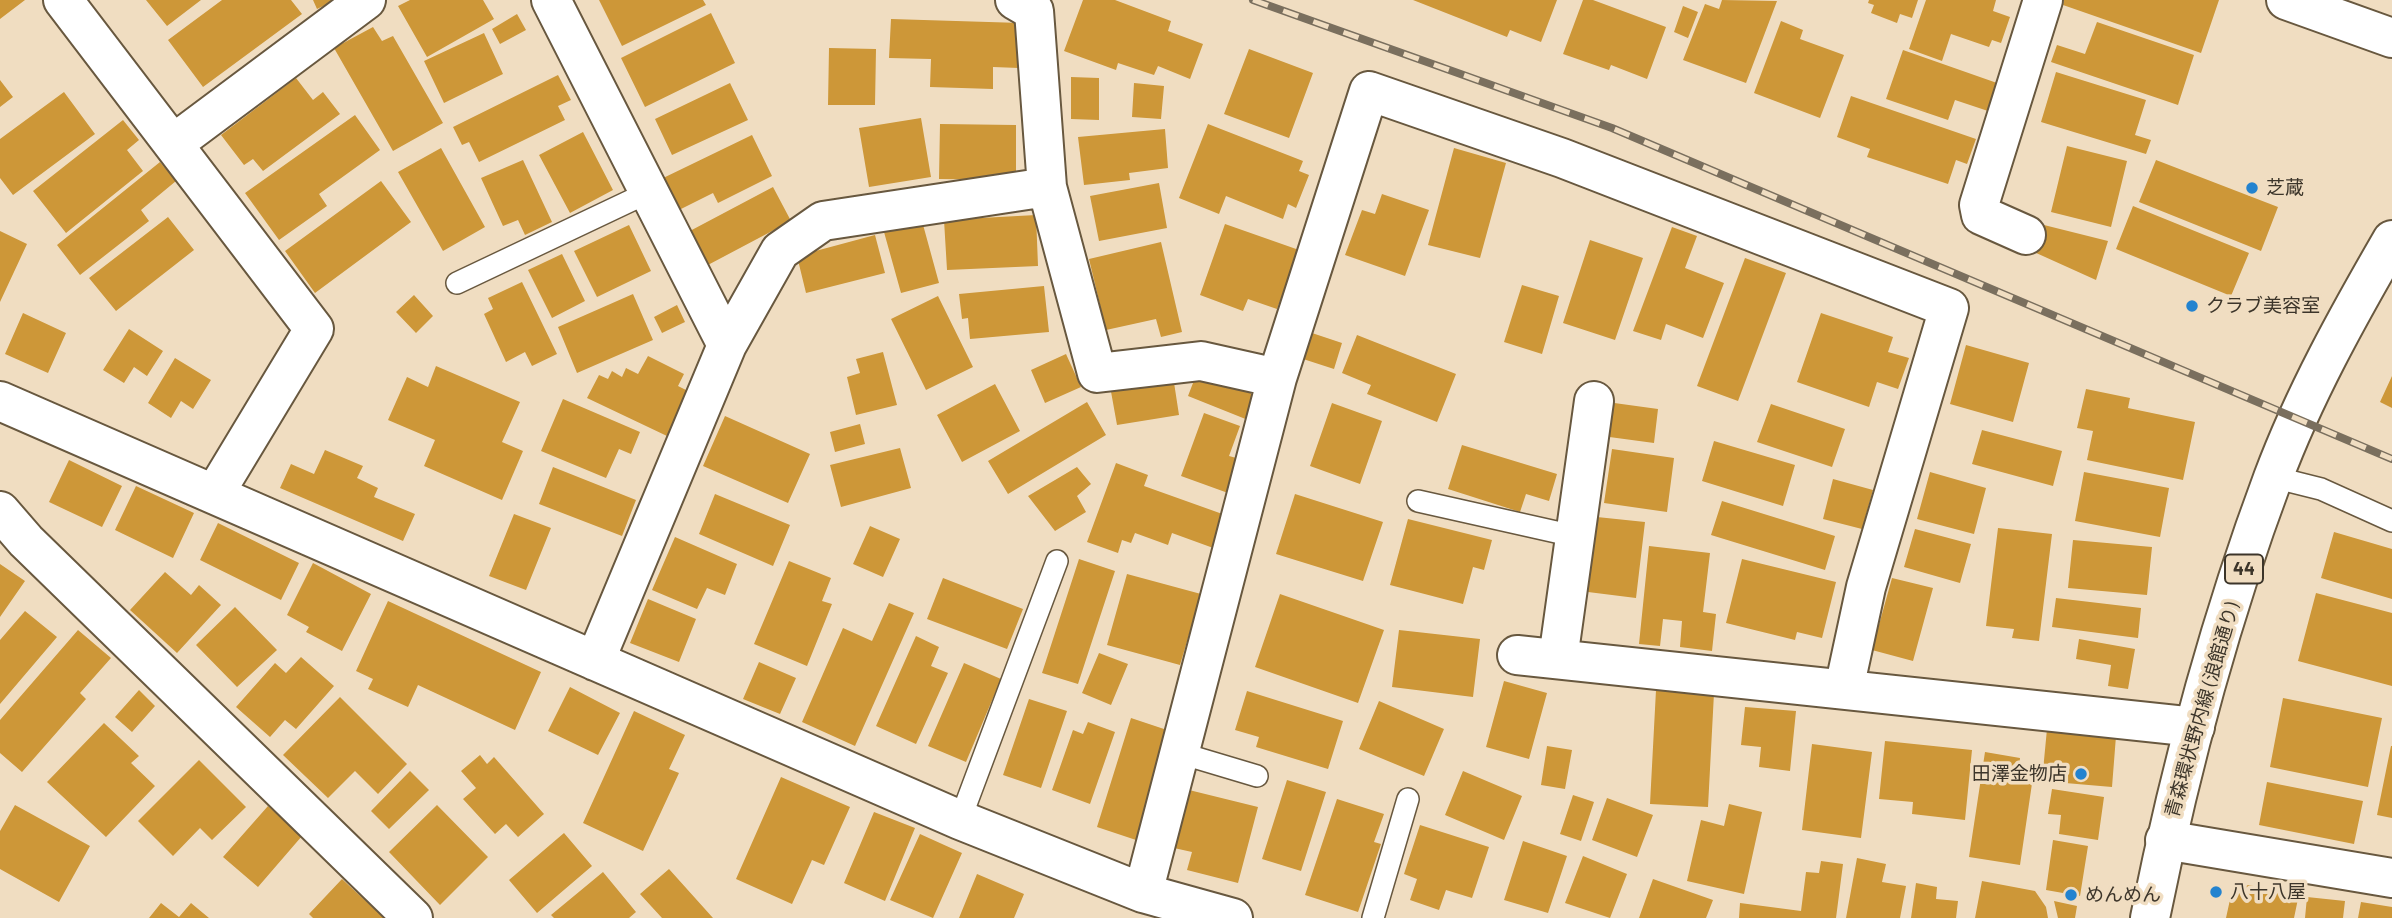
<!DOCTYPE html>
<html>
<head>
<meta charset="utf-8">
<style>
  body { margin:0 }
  canvas { display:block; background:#f0ddc1 }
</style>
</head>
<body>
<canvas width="2392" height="918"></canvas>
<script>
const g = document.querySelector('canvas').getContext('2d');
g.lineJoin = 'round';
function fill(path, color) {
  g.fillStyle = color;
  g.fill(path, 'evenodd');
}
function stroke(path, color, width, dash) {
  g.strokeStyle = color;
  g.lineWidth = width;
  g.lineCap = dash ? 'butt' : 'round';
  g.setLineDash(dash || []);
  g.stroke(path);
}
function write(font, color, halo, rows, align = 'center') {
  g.font = font + ' Barlow,"Noto Sans JP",sans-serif';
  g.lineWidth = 7;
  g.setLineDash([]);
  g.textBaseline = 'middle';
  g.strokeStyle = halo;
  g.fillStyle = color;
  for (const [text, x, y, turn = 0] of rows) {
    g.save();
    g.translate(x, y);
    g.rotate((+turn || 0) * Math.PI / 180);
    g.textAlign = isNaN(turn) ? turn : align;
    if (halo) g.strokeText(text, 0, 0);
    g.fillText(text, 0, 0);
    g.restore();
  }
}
fill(new Path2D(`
  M0,0H25L0,19Z
  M146,0H201L167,26Z
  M222,0H291L302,14L203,87L168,40Z
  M313,0H336L317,9Z
  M410,0H483L494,19L427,57L398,6Z
  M599,0H703L706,5L622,46Z
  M1083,0H1115L1171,21L1168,31L1203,44L1190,79L1158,66L1154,75L1118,63L1116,70L1064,51Z
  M1413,0H1557L1541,42L1510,30L1507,37Z
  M1583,0H1593L1666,27L1647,79L1611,65L1609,70L1563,54Z
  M1722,0L1777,1L1746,83L1683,60L1705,4L1719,9Z
  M1869,0H1918L1912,18L1900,14L1897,23L1871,13L1874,5L1868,3Z
  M1926,0H1996L1993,11L2010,17L2001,43L1992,40L1989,47L1951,34L1942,61L1909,49Z
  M2064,0H2219L2201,53L2063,5Z
  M1683,6L1698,12L1688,38L1674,32Z
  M711,13L735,63L645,107L621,58Z
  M517,14L526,30L500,44L492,29Z
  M891,19L1021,23L1019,68L993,67V89L930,87L931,59L889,58Z
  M1781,21L1803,30L1800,39L1844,55L1820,118L1754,93Z
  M2097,22L2194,55L2178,105L2051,62L2057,45L2085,54Z
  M373,27L382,41L393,36L443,123L393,151L334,48Z
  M484,33L503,74L444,103L424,61Z
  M829,48L876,49L875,105H828Z
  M1249,49L1313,73L1289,138L1224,114Z
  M1903,50L1997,83L1988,111L1955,100L1948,120L1886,99Z
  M2056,72L2146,100L2135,135L2151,140L2146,154L2041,122Z
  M558,75L571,100L558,106L565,120L479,162L469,142L462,145L453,127Z
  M1071,77L1099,78V120L1071,119Z
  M296,78L313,100L323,92L340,114L263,171L253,159L244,165L221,135Z
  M0,80L13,97L0,107Z
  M730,83L748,120L672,155L655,119Z
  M1134,83L1164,86L1161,119L1132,117Z
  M64,92L95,134L13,195L0,178V139Z
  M1851,96L1976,139L1967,164L1956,160L1948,184L1867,157L1870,149L1837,137Z
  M355,115L380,150L319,194L327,206L279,240L245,193Z
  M921,118L931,177L869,187L859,128Z
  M123,120L139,140L127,150L143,171L66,233L33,191Z
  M940,124L1016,125V180L939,179Z
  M1208,124L1303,161L1299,171L1309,175L1296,208L1288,204L1283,219L1226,196L1219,214L1179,198Z
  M1165,129L1168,168L1129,173L1130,180L1084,185L1078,137Z
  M583,132L613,190L570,213L539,155Z
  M752,135L772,176L718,203L713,193L673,213L657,181Z
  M2067,146L2127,161L2111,227L2051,212Z
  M441,148L485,227L443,251L398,172Z
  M1454,148L1506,163L1480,258L1428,245Z
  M523,160L552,222L525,235L518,220L503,226L481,178Z
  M2156,160L2278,207L2261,251L2139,202Z
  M160,162L176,181L141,210L149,221L80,275L57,245Z
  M381,181L411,222L315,293L285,251Z
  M1159,183L1167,228L1099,241L1090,196Z
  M773,187L791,221L706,266L688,232Z
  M1382,194L1429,210L1405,276L1345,255L1362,210L1375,214Z
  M2133,206L2249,253L2231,296L2116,249Z
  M1036,215L1038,266L947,270L944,220Z
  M168,217L194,250L116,311L89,278Z
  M922,221L939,283L901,293L884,232Z
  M1225,224L1299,250L1277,309L1248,299L1243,311L1200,295Z
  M629,225L651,271L597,297L574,251Z
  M2044,225L2108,241L2096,280L2034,252Z
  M1672,227L1697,236L1685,268L1724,283L1703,338L1666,324L1661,340L1633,331Z
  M0,231L27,244L0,302Z
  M875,235L885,273L806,293L797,256Z
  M1590,240L1643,258L1615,340L1563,323Z
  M1161,242L1182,332L1161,337L1156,319L1106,330L1089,259Z
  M562,254L585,301L552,318L528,270Z
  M1745,258L1786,273L1738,401L1697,386Z
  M522,282L557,354L532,366L525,352L506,362L484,314L493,309L488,298Z
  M1522,285L1559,296L1542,354L1504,342Z
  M1044,286L1049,332L970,339L968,318L962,319L959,294Z
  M633,294L653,340L577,373L558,327Z
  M414,295L433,316L416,333L396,312Z
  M938,296L973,367L926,390L891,319Z
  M677,305L685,322L662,333L654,317Z
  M23,313L66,333L48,373L5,354Z
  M1821,313L1893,337L1888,352L1909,358L1898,389L1877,382L1869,407L1797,382Z
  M129,329L163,351L147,376L134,367L124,383L103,370Z
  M1309,332L1342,343L1334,369L1300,358Z
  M1357,335L1456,374L1437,422L1367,394L1371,385L1342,373Z
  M1966,345L2029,363L2013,422L1950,404Z
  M883,352L897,405L856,415L847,377L860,373L856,359Z
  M1066,354L1081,387L1045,403L1031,370Z
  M648,356L684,374L678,386L688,391L667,436L587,398L599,375L608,379L612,371L622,377L626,368L638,374Z
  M175,358L211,380L193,409L181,401L171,418L148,403Z
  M436,366L520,402L502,442L523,451L502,500L424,466L435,440L388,420L407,377L428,387Z
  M1198,370L1250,390L1258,424L1188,396Z
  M1173,376L1179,415L1117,425L1110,386Z
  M2392,376V408L2380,402Z
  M995,384L1020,431L962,462L937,415Z
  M2086,389L2130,398L2128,408L2195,422L2183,480L2087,460L2093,431L2077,428Z
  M563,399L640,432L631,454L619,449L606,478L541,451Z
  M1087,402L1106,435L1008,494L988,461Z
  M1607,402L1658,409L1654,443L1602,436Z
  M1332,403L1382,421L1360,484L1310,466Z
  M1771,404L1845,429L1832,467L1757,442Z
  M1204,413L1240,426L1229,456L1240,459L1228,493L1181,476Z
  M725,416L810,454L788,503L703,466Z
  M860,424L865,444L835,452L830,432Z
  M1982,430L2062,451L2053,486L1972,464Z
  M1714,441L1795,465L1783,506L1702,481Z
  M1462,445L1557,474L1549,501L1526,494L1520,512L1448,489Z
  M900,448L911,488L841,507L830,465Z
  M1612,449L1674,458L1667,512L1604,503Z
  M325,450L363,466L357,478L378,488L374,497L415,514L403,541L280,488L291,464L314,474Z
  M69,460L122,486L102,527L49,502Z
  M1116,463L1148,475L1144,486L1228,516L1216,549L1172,533L1168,545L1135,533L1131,543L1122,540L1118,553L1087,542Z
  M553,467L636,500L622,536L539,504Z
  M1077,467L1091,484L1077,496L1086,512L1055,531L1028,496Z
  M1930,472L1986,488L1974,534L1917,519Z
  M2084,472L2169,488L2160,537L2075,521Z
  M1833,479L1873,490L1862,529L1823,519Z
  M136,486L194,513L173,558L115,530Z
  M715,494L790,525L773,566L699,534Z
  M1295,494L1383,522L1363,581L1276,554Z
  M1722,501L1835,536L1825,570L1711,535Z
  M514,514L551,528L526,590L489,576Z
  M1597,517L1645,522L1636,598L1588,592Z
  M1408,519L1492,540L1484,570L1473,567L1463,604L1390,585Z
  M218,523L299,563L281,600L200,560Z
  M870,526L900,539L883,577L853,564Z
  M1998,528L2052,534L2039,641L2012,638L2014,629L1986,626Z
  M1915,529L1971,544L1960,583L1904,567Z
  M2334,532L2392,549V599L2321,578Z
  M675,537L737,564L725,595L707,588L697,609L652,590Z
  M2073,540L2152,547L2147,595L2068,588Z
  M1649,546L1710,553L1703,612L1716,614L1712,651L1680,647L1682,621L1663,619L1660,646L1639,644Z
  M1079,559L1115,571L1078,684L1042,673Z
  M1742,559L1836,582L1822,638L1797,632L1795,640L1726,623Z
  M789,561L831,578L822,601L832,604L807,666L754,644Z
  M313,563L371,594L342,651L306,632L309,627L287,615Z
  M0,564L25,581L0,617Z
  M165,572L191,595L199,585L221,605L177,653L130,610Z
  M1127,574L1201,594L1180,665L1107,645Z
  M943,578L1023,609L1007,649L927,619Z
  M1892,578L1933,588L1913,661L1872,650Z
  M2316,593L2392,613V686L2298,661Z
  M1280,594L1384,630L1358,703L1255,667Z
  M2056,598L2141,608L2138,638L2052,627Z
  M648,599L696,619L679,662L630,643Z
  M388,601L541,672L515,730L418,685L408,707L368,689L373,679L356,671Z
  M889,603L914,613L855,746L802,722L843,628L872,641Z
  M235,607L277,650L237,687L196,645Z
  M25,611L57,637L0,704V640Z
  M78,630L111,658L80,693L86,699L22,772L0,753V720Z
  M1399,630L1480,639L1473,697L1392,687Z
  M916,636L939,647L931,666L948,673L916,744L876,726Z
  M2079,639L2135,649L2128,689L2108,686L2111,665L2076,659Z
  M1099,653L1128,664L1111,705L1082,693Z
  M301,657L334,686L296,729L285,720L270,737L236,707L275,663L286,673Z
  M759,662L796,678L780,714L743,699Z
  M964,663L1001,679L966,762L928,746Z
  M1504,681L1547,693L1529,759L1486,747Z
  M570,687L620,713L598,755L548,731Z
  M139,690L155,706L132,732L115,717Z
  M1656,690L1714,693L1708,807L1650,804Z
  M1247,691L1343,721L1328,769L1256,747L1259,737L1235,730Z
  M340,697L407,764L378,794L355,771L328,798L283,755Z
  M2283,698L2382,718L2368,787L2270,767Z
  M1029,699L1067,711L1041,788L1003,775Z
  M1379,701L1444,729L1424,776L1359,749Z
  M1745,707L1796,711L1790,771L1759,767L1761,747L1741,745Z
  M634,711L685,735L669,769L679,773L643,851L583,823Z
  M1131,718L1170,731L1136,840L1097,827Z
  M1088,722L1115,732L1090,804L1052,790L1073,730L1083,734Z
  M104,723L139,756L131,763L155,786L106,837L47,782Z
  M2047,729L2116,736L2112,787L2042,781Z
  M1885,741L1972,750L1965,820L1912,814L1913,802L1879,799Z
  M1812,744L1872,752L1861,838L1802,830Z
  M1547,746L1572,750L1565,789L1541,785Z
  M2391,746H2392V818L2377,815Z
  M1985,752L2020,758L2019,767L2034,770L2020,865L1969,857Z
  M480,755L487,764L494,757L544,814L518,837L506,824L495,834L463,799L476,788L461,771Z
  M199,760L246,807L212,840L200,828L173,856L138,821Z
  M410,771L429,790L389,829L371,811Z
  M1463,771L1522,796L1504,840L1445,815Z
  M781,777L850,807L824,865L812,860L792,904L736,879Z
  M1287,780L1326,792L1301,871L1262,859Z
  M2267,782L2363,801L2354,844L2259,825Z
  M2052,789L2104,797L2098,840L2059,834L2061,815L2048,814Z
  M1189,790L1258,807L1238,883L1187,870L1192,852L1174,848Z
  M1573,795L1594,802L1581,841L1560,834Z
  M1607,798L1653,815L1637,857L1592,840Z
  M1337,799L1384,814L1374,842L1381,844L1358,912L1305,895Z
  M1729,804L1762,812L1744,894L1687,881L1701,820L1724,826Z
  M15,805L90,846L59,902L0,869V831Z
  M437,805L488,857L440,905L389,852Z
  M268,806L302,836L258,887L223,857Z
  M874,812L915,828L885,901L844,883Z
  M1420,825L1489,847L1472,898L1446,890L1439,910L1410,900L1417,879L1404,874Z
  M564,833L592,866L537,913L509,880Z
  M920,834L962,853L933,918L890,900Z
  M2053,840L2088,846L2080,896L2046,890Z
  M1523,841L1567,856L1548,913L1504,900Z
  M1583,856L1627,874L1610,918L1565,903Z
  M1857,858L1886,864L1882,882L1906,886L1900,918H1846Z
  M1821,861L1843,864L1836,918H1739L1740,903L1801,911L1806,872L1819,873Z
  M669,869L713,918H662L640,894Z
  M603,872L636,912L629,918H554L551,915Z
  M977,874L1024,894L1014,918H959Z
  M342,879L384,918H313L309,914Z
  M1653,879L1713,900L1706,918H1639Z
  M1982,881L2035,891L2046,907L2048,918H1975Z
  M1916,883L1937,887L1936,899L1958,901L1956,918H1911Z
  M2248,885L2299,894L2294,918H2226L2231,895Z
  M2307,897L2345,901L2343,918H2305Z
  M2054,901L2077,906L2075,918H2058Z
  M2361,902L2392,907V918H2358Z
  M161,903L179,917L191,903L209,918H149Z`), '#cd9738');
const service = new Path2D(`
  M457,283L649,192
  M2273,477L2321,489L2392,521
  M1418,501L1574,536
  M1180,753L1257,776
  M960,820L1057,561
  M1373,918L1408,799`);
const minor = new Path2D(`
  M63,0L314,329L215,493
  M551,0L727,345L595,661
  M1015,0L1034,11L1047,187
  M2286,0L2392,38
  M173,144L366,0
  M2026,235L1981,215L1979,205L2043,0
  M727,345L780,251L823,221L1047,187L1097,373L1201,361L1277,378
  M0,401L960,820L1143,893L1233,918
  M0,511L26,541L413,918
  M1517,655L2195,727
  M1558,659L1594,401
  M2165,840L2392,878
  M1143,893L1277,378L1369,91L1562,158L1949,308L1866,587L1844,689`);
const primary = new Path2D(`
  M2150,918C2180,769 2220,620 2273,478C2304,395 2348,316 2392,240`);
stroke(service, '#68583f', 24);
stroke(minor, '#68583f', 42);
stroke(primary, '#68583f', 42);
stroke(service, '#fff', 21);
stroke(minor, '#fff', 38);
stroke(primary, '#fff', 38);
const rail = new Path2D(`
  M1253,0L1612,128L2392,459`);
stroke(rail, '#7a6f5e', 8);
stroke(rail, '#f0ddc1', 5, [16]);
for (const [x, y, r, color] of [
  [2252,188,7,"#2383cf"],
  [2192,306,7,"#2383cf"],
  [2081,774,7,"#2383cf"],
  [2216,892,7,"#2383cf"],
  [2071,895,7,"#2383cf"]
]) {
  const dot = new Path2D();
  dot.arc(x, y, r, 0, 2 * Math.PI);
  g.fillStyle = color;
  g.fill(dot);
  stroke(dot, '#f0ddc1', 2.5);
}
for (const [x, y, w] of [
  [2244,569,38]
]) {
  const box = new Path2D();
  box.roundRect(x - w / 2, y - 14.5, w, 29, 5);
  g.fillStyle = '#f0ddc1';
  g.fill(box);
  stroke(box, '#3c352a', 2);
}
write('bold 18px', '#3c352a', null, [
  ["44",2244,569]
]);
write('19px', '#3c352a', '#f0ddc1', [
  ["芝蔵",2266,188],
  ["クラブ美容室",2206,306],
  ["田澤金物店",2067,774,"right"],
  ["八十八屋",2230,892],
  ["めんめん",2085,895]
], 'left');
write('19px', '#3c352a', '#f0ddc1', [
  ["青森環状野内線 (浪館通り)",2202,710,-74]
]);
</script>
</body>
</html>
